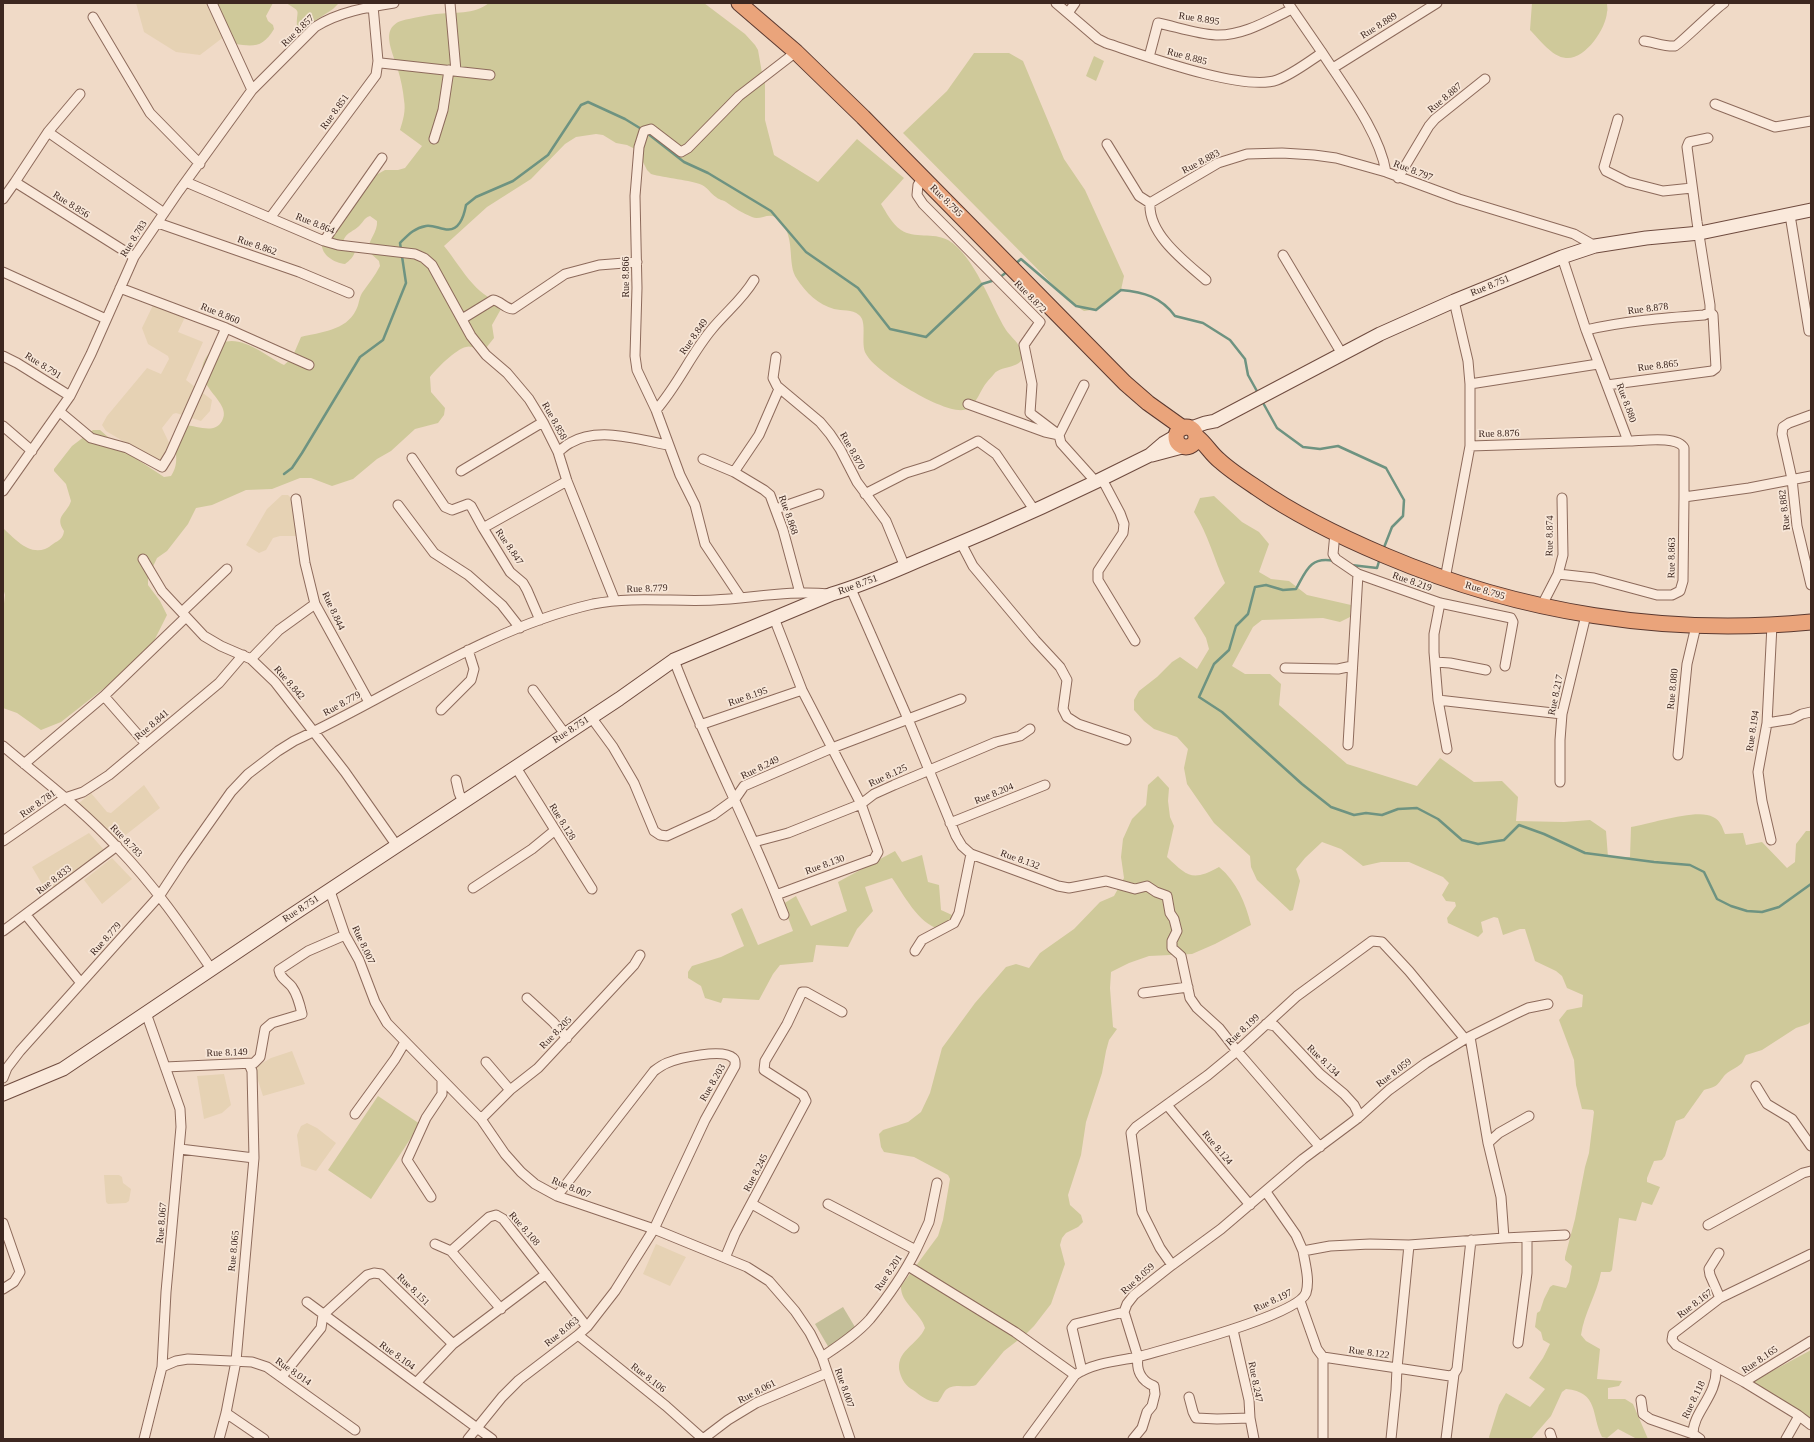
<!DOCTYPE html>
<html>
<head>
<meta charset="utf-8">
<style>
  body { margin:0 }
  #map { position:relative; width:1814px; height:1442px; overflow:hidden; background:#f0dac7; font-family:"Times New Roman",serif }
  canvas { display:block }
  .frame { position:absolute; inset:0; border:4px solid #3d2720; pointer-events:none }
</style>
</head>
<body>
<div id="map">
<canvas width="1814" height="1442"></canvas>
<div class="frame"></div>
</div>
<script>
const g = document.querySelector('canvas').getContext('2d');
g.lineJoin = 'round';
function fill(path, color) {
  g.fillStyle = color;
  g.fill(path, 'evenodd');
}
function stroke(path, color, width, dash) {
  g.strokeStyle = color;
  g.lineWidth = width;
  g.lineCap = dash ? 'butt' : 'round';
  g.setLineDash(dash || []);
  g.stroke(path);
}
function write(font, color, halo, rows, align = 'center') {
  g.font = font + ' "Times New Roman",serif';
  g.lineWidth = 3.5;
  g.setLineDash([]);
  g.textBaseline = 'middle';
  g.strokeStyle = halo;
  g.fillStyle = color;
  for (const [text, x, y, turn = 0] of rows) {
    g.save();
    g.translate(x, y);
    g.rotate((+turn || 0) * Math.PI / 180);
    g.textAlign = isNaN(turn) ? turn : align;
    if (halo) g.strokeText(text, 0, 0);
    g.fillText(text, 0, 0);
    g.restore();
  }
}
fill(new Path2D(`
  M136,3H215L225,36L200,55L176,52L144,32Z
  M156,299L185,317L178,332L203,342L186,380L212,400L210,411L201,421L176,413L173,414L162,428L172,449L169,466L143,453L106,431L102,425L107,416L147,368L161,374L169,359L168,356L148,344L142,328Z
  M282,495H288L292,499L297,536H280L273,538L266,550L259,553L246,545L267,509Z
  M144,785L160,808L118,841L78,804L91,793L107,812L111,813Z
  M89,833L106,852L59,885L45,889L32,867Z
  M112,858L132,879L102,904L84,880Z
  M292,1051L305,1084L263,1096L254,1068L271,1058Z
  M224,1074L231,1105L222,1113L204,1119L197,1076Z
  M307,1123L317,1128L336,1143L316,1171L301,1166L297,1135L301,1126Z
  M104,1175H119L122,1177L123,1183L131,1189L129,1201L126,1203L108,1204L106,1202Z
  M656,1244L686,1257L670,1286L643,1274Z`), '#e6d2b4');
fill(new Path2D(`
  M215,3H273L266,16L268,21L273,25L274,29C263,47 255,47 235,44Z
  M286,3H339L333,9L304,28L297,26C296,9 303,13 286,3Z
  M489,3H704L745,34L755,45L758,50L762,73L765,79V120L774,155L818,182L857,139L904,178L881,204C886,212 892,224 901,230C914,239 933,232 948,240C975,256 990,304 1006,330C1010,336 1017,341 1020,348C1031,370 1001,364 994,374C992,377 989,379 987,382C980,390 977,404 967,409C949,418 875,372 866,354C860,344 868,322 859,315C852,309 842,311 834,309C819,305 805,292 797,279C786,264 797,237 779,220C770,210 761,221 752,217C742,213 734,208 726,202C723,200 719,200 716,197C711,194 708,188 702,185C691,180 665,178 651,174L647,170L637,150L627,145L616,143L603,135L596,134L576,137L565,144L531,179L487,207L444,246C454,258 462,272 473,284C481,294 494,299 501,309L492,325L494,338L486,348L481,351C476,349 471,345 466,347C456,349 436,369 430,377L431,392L445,408L444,415L438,423L415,429L391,451L377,459L353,479L332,486L311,478H300L272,489L246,490L212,505L196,508L188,524L167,551L157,558L148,577V585L160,601L167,615L151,647L112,682L61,722L41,730L17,713L3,708V612L5,595L3,588V528C14,538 28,555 45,549C48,548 50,546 53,544C59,540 63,539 64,531C54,516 67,514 71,501L66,484L54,471V469L72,446L93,430H100L123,450L164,477L171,476C184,457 168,441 177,427C190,420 212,438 222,421C235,400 182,383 211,351C233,326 262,354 284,365L292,358L301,337C320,332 346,331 356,310C359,305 359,298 362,293C368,284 375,276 380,266L379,261L368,251C368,240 378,232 377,221L370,216C364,218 364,221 360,225C354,232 345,232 343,243L355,250C355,256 349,261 345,264C335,263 321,255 322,244L348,214L376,175L385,170H398L405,168L422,146L400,130C403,120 406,111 404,100C403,90 401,80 398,70C393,51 376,24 409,19C418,17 427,15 436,14C454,12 474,15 489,3Z
  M1532,3H1607C1607,6 1608,10 1607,12C1606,29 1585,60 1566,58C1552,57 1539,39 1530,30Z
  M974,53H1009L1023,61L1064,159L1085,190L1124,276L1121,290L1098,309L1084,311L1071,303L903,133L947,91Z
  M1094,56L1104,61L1096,81L1086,76Z
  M1214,496L1242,522L1259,532L1269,544L1259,572L1271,579L1289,581L1307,595L1351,605L1350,617L1340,622L1323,618L1262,620L1253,627L1232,666L1245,674H1270L1281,684L1279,705L1347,764L1417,786L1440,758L1474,782L1502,781L1518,797L1516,821L1564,822L1590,820L1606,831L1608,857H1630L1631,827C1650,824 1698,808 1713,817C1721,821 1722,827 1725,834L1743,833L1746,845L1762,842L1787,868L1795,862L1796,844L1806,831H1811V1021L1808,1024L1796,1028L1762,1050L1746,1055C1744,1057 1744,1060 1742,1063C1737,1068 1728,1071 1724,1076C1716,1087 1717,1086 1704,1090L1684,1118L1676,1121L1665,1156L1662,1160L1654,1161L1647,1178V1182L1660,1187L1652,1205L1642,1202L1636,1221L1619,1218L1612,1270L1610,1272H1601C1597,1294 1584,1313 1581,1335L1586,1341L1600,1349L1597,1379L1622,1381L1619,1386L1608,1388V1399H1625L1633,1404L1648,1439H1637L1618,1429L1607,1438L1602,1437C1591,1415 1599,1392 1566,1389L1562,1392L1551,1416L1531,1439H1490L1489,1437L1499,1405L1506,1393L1530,1407L1545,1389L1529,1378L1543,1358L1550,1344L1543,1340L1541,1332L1535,1327L1537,1313L1540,1311L1544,1299L1550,1287L1553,1285L1566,1288L1569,1282L1572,1266L1565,1260V1257L1575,1219L1585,1167L1589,1153L1594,1112L1593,1110L1582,1109L1576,1085L1574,1060L1559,1020L1567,1010L1582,1007L1583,995L1567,988L1562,976L1556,971L1535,961L1525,929H1520L1503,935L1498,918L1494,917L1481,922L1483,932L1478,937L1448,923L1447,918L1456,906L1455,902L1446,901L1442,895L1449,883L1443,877L1409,862H1381L1363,866L1341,849L1322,842L1305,858L1296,869L1300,881L1293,910L1290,911L1257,880L1251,867L1250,856L1214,823L1187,784L1184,768L1188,749L1177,737L1154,729L1144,721L1134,710V700L1139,691L1157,677L1172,662L1180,657L1197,669L1209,649L1206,638L1194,618L1225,583C1214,559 1208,534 1194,512L1200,498Z
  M1158,776L1169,788L1168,801L1170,817L1174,826L1167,857C1187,876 1192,882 1219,867C1237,882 1245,902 1251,925L1215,944L1192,954L1149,956L1129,963L1111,972L1110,988L1113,1027L1117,1029L1109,1040L1106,1051L1102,1073L1086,1122L1081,1155L1068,1195L1070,1205L1081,1215L1083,1222L1078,1227L1066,1233L1062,1238L1060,1245L1065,1264L1051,1304L1034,1326L1026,1334L1004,1351L976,1385C966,1389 953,1382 945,1391C942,1395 941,1399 938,1402C929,1403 920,1395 913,1390C906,1386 902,1380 900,1373C894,1351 918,1345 925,1328C921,1313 900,1303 901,1286L938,1236L943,1220L950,1179L948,1175L914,1157L884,1152L881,1147L879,1134L883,1130L908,1122L921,1112L930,1093L942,1048L975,1003L1006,967L1016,964L1029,968L1040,953L1074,929L1100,902L1114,896L1124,878L1121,857L1123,839L1132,819L1146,805L1148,785Z
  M895,851L902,862L922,855L928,882L939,885L941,910L952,915L950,923L939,929C918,923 904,895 892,878L865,887L873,911L857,929L848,947L816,945L813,962L780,965L773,974L759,1000L723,998L721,1003L705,998L701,986L688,978V972L692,966L721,957L744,946L731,914L742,908L758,945L793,931L783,904L796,896L811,926L847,911L838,882Z
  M378,1096L420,1124L371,1199L328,1170Z
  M1811,1350V1430L1752,1382Z`), '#cfc99a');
fill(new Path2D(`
  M843,1307L855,1327L829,1348L815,1324Z`), '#c4bf99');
stroke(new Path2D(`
  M647,133L684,162L708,173L771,211L806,252L858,288L890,329L926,337L982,284L995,280
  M1014,265L1021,259L1076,306L1096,310L1121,290C1144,292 1161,297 1175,316L1203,323L1230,340L1245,359L1248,375L1258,393
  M999,278L1008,271
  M1262,401L1277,428L1303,447L1320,449L1338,446L1386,468L1404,500L1403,516L1392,527L1383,550
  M284,474L292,468L302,453L360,357L383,340L406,283L400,243C408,235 414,228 426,226C432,225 438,228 444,229C459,233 464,216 466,205L476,197L513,181L548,155L581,105L588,102L625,119L643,130
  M1334,561C1310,556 1306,571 1296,589L1283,590L1266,585L1255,587L1248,614L1236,626L1229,650L1214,664L1199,697L1222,712L1302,784L1331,807L1354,815L1366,813L1382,815L1398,809L1417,808L1438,819L1462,840L1478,844L1504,840L1519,825L1544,834L1585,853L1654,862L1690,865L1704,872L1717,899L1731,906L1747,911L1762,912L1779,907L1811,884
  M1351,565L1377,568L1380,558`), '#6e9381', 2.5);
const minor = new Path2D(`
  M450,3L456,71
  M1056,3L1098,39L1106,43C1143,55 1243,92 1277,80C1293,74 1308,62 1322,53
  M1288,3C1299,19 1310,35 1321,51C1344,87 1379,131 1386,172L1459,199L1574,234L1595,246
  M1068,13L1075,3
  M93,17L150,113L200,164
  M1644,41C1653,42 1666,47 1675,46C1679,45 1715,9 1724,3
  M1149,57L1158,23C1177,27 1197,34 1216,35C1243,36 1269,20 1292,9
  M378,61L381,63L490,75
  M1333,68L1437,3
  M252,90L315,27C338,12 368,7 394,3
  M1715,104L1775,127L1811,121
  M1618,119L1604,167L1606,171L1628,182L1663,191L1692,188
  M48,132L164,213
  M434,139L443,110L449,70
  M1107,144L1139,196L1150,203L1218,163L1247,154L1282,153L1314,155L1336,158L1386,172
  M923,178L918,185L917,195L923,204L1040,322L1024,345L1032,384L1030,413L1059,435L1061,443L1096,482
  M1398,178L1429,126L1435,119L1485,79
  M15,182L48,132L80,94
  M186,182L324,241L338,245L415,254L424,258L432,265L471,336L486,355L507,373L529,399L543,422L558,452L567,481L615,601
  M3,199L15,182L134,257
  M1150,203C1148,234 1184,261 1206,280
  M1790,215L1809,331
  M270,218L376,75L378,61L373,6
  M158,223L299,272L349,293
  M324,241L382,158
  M1283,255L1342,354
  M1562,257L1586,330C1625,321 1664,318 1704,315L1710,312V305L1697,222L1687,147L1689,142L1708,138
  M3,272L106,319
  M120,288L226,328L309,365
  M1454,301L1468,361L1470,384V446L1628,441
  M462,319L493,300C501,301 505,309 513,309L565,274L599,265L637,262
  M1586,330L1628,441C1641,441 1677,435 1684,448V497
  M3,356L17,363L70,396
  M776,357L773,378L777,386L820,422L830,434L840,449L857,482L886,521L905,567
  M1470,384L1598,364
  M1607,385L1712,371L1716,368L1713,315L1710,312
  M968,404L1045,432L1059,435L1084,385
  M656,410C678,385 691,354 712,329C727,311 742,300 754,280
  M60,412L91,438L127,448L162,467L170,454L226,328
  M1811,415L1789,423L1783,427L1782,434L1792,479L1797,526L1811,585
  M3,426L32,451
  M558,452C562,449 566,445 570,443C599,426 639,440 668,445
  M412,458L445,507L452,510L468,504L471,506L483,528
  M703,459L734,472L764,490L770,495L783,530L800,593
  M461,471L543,422
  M734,472L759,435L779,389
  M1102,479L1120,513L1124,524L1123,533L1098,571V580L1135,641
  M3,491L70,396L91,354L134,257L179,191L252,90L212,3
  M865,494L906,473L932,465L978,441L996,454L1035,511
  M296,499L305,563L315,604L369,702
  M398,505L434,553L468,575L502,605L520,628
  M776,509L819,494
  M1335,533L1333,554L1336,559L1358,574L1440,603L1511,618L1513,622L1505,666
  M961,543L973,566L1035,640L1060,667L1067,680L1063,709L1067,717L1078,724L1126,740
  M143,559L162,591L204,636L221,646L251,659L275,682L345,772L397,846
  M1558,574L1563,555L1562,498
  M1445,579L1470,446
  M851,589L908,719L956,836L962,846L971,854L1058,886L1069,888L1106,881L1135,889L1147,886L1156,892L1167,896L1170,913L1174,919L1177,931L1172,941V948L1181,956L1190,998L1197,1008L1219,1028L1237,1051L1320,1147
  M741,598L705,544L695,505L680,475L656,410L637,370L635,356L637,288L635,196L639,147L644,131L651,129L681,152L688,148L739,96L796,52
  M1440,603L1434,634V652L1438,700L1447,749
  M1541,607L1558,574L1594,578L1657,595H1672L1680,591L1683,581L1684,497L1749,488L1811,476
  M182,612L227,569
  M540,620L527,590L523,583L510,572L483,528L567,481
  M251,659L279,630L315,604
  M674,660C704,740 744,815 776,895L874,859L878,852L861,804L802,690L774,618
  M1435,662L1450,663L1486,670
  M1285,668L1338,669L1352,666
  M533,690L565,734
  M104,696L146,744
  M1438,700L1562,714
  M441,710L471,680L474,669L468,650
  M591,717L613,747L634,783L654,831L660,835L667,836L713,815L735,799L744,786L832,748L961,699
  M1767,723L1792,719L1802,714L1811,712
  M700,725L802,690
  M1348,745L1358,574
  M3,746C42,779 83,810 117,847C154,885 182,926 212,970
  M1678,755L1687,664L1696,626
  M24,764L104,696L186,617
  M515,766L592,889
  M456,780L459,793L463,802
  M1560,782V740L1562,714L1586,615
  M950,823L1045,785
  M1771,840L1762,801L1758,772L1767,723L1772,625
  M3,841L65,798L83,792L109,775L219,683L243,655
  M754,842L788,833L861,804L874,794L894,785L996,742L1020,736L1030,729
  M473,888L532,849L554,831
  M330,891L345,935L359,960L375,1002L387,1023L481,1119L505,1154L521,1172L535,1184L557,1196L654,1229L747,1267L769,1281L795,1311L810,1333L822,1357L850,1439
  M776,895L784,915
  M26,915L81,983
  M3,931L117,846
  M915,951L922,940L954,923L959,913L971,854
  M1143,993L1188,987
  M527,998L553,1022L567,1038
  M1266,1024L1275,1026L1320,1074L1344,1094L1354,1105L1358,1113V1118
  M1470,1037L1488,1143L1501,1197L1504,1238
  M486,1062L510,1090
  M165,1067L254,1063L260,1057L265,1029L272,1023L302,1014C300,1005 297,994 292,987C287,981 280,978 279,970L308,951L345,935
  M3,1078L7,1068L20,1051L160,895L183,860L231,792L248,774L278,751L294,741C394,695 484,629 593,604C633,596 674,602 714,600C752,598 791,590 829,594
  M1756,1086L1767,1104L1792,1119L1811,1146
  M1167,1105L1250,1205
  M355,1114L395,1059L405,1042
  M481,1119L510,1090L538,1068L634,965L640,955
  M1488,1143L1499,1133L1529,1116
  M180,1149L254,1158
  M1266,1192L1296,1235L1303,1251
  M431,1197L407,1160L426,1118L442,1094V1081
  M752,1204L794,1228
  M3,1223L20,1272L14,1282L3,1289
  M1708,1225L1803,1173L1811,1171
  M435,1244L451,1251
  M916,1250L929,1222L937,1183
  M1719,1253L1709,1269L1710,1275L1720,1298
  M725,1258L735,1234L806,1101L803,1095L764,1070L765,1061L787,1024L802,992H806L842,1012
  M1172,1265L1160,1248L1142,1212L1131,1133L1136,1127L1208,1075L1237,1051L1297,996L1372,941L1382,942L1409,971L1465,1039
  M908,1266L1015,1332L1075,1375
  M1300,1301L1317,1349L1323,1357L1397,1368L1409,1245
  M307,1302L416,1383L453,1344
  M501,1309L451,1251L489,1217L496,1215L503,1219L587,1327
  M1233,1330L1249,1400L1250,1418L1254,1439
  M578,1335L666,1406L703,1439
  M1811,1341L1744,1382L1798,1415L1811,1425
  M1518,1343L1527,1273V1237
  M822,1357C838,1346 857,1334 870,1319C887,1298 904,1274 916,1250L828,1204
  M1323,1357V1439
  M162,1367L176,1361L188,1359L252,1362L267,1367L355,1430
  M1082,1371L1072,1328L1075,1324L1124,1312
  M283,1378L284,1374L321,1328L323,1315L367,1275L374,1273L381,1274L453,1344L546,1274
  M1744,1382L1676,1345L1672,1340L1673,1334L1720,1298L1811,1254
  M416,1383L492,1439
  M1189,1397L1193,1412L1196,1418L1217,1419L1250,1418
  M1641,1400L1643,1414L1650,1419L1693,1434
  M226,1413L264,1439
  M1550,1433L1552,1439
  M144,1439L162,1367L166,1292L181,1127L180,1109L146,1013
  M219,1439L226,1413L236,1361L254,1158L252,1071L249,1064
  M468,1439L502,1397L519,1380L578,1335L587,1327L615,1291L654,1229L705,1120L735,1066C735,1063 736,1060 733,1058C723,1048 679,1058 667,1063C662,1065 658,1068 654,1071L557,1196
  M703,1439L728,1420L756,1403L827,1373
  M1028,1439L1075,1375C1093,1363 1117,1361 1138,1357L1124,1312L1127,1304L1134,1295L1172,1265L1221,1229L1303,1159L1358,1118L1389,1090L1426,1063L1465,1039L1513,1015L1528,1008L1548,1004
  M1133,1439L1142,1428L1147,1412L1152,1406L1155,1394L1154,1386C1141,1381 1136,1370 1138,1357C1165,1349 1297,1316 1306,1293C1310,1280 1305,1264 1303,1251L1330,1246L1370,1244L1409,1245L1504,1238L1565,1235
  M1391,1439L1396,1390L1397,1368L1450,1376L1454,1374
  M1446,1439L1454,1374L1457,1369L1471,1240
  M1700,1439L1693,1434C1693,1411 1718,1396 1716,1367
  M1786,1439L1799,1416`);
const secondary = new Path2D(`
  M1191,428L1205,423L1215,421L1380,334L1454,301L1562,257L1595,246L1646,238L1700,233L1811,210
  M1152,455L1182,447
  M3,1094L63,1069L289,917L619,699L674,660L832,594C867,584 900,568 934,554C1007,524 1079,491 1150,455L1164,443L1176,436`);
const trunk = new Path2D(`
  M739,3L796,52L863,117L1125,383L1148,403L1183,428
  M1176 437a10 10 0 1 1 20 0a10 10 0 1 1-20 0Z
  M1197,437C1206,444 1211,454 1220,461C1231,471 1245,480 1257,488C1297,516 1341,537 1386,556C1520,613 1666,636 1811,622`);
stroke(minor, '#8d6a5b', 11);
stroke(secondary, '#6f4b3f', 15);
stroke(trunk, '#5b3930', 17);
stroke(minor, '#fae9db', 9);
stroke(secondary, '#fae9db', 13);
stroke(trunk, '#eaa47b', 15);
write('10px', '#3d2720', '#f7e6d7', [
  ["Rue 8.895",1199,19,9],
  ["Rue 8.889",1379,26,-32],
  ["Rue 8.857",298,31,-44],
  ["Rue 8.885",1187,57,15],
  ["Rue 8.887",1445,98,-40],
  ["Rue 8.851",335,112,-54],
  ["Rue 8.883",1201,162,-28],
  ["Rue 8.797",1413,171,21],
  ["Rue 8.795",946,201,45],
  ["Rue 8.856",71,205,32],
  ["Rue 8.864",315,224,22],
  ["Rue 8.783",134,239,-58],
  ["Rue 8.862",257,246,19],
  ["Rue 8.866",626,277,-90],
  ["Rue 8.751",1490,286,-22],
  ["Rue 8.872",1030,297,46],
  ["Rue 8.878",1648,309,-7],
  ["Rue 8.860",220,314,22],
  ["Rue 8.849",694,337,-55],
  ["Rue 8.791",43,366,32],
  ["Rue 8.865",1658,366,-7],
  ["Rue 8.880",1626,403,70],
  ["Rue 8.858",554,421,61],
  ["Rue 8.876",1499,434,-1],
  ["Rue 8.870",852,451,61],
  ["Rue 8.882",1785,510,-97],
  ["Rue 8.868",788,515,71],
  ["Rue 8.874",1550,536,-89],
  ["Rue 8.847",509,547,56],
  ["Rue 8.863",1672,558,-89],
  ["Rue 8.219",1412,582,19],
  ["Rue 8.751",858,585,-20],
  ["Rue 8.779",647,589,-2],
  ["Rue 8.795",1485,591,17],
  ["Rue 8.844",333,611,65],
  ["Rue 8.842",289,683,49],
  ["Rue 8.080",1673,689,-84],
  ["Rue 8.217",1556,695,-78],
  ["Rue 8.195",748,697,-19],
  ["Rue 8.779",342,704,-29],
  ["Rue 8.841",152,725,-40],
  ["Rue 8.751",571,730,-33],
  ["Rue 8.194",1753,731,-81],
  ["Rue 8.249",760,768,-26],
  ["Rue 8.125",888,776,-25],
  ["Rue 8.204",994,794,-22],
  ["Rue 8.781",38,804,-35],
  ["Rue 8.128",562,822,58],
  ["Rue 8.783",126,841,46],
  ["Rue 8.132",1020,860,20],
  ["Rue 8.130",825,865,-20],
  ["Rue 8.833",54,880,-37],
  ["Rue 8.751",301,909,-33],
  ["Rue 8.779",106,939,-48],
  ["Rue 8.007",363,945,65],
  ["Rue 8.199",1243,1030,-43],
  ["Rue 8.205",556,1033,-46],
  ["Rue 8.149",227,1053,-2],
  ["Rue 8.134",1323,1061,44],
  ["Rue 8.059",1394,1073,-37],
  ["Rue 8.203",713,1083,-60],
  ["Rue 8.124",1217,1148,50],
  ["Rue 8.245",756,1173,-62],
  ["Rue 8.007",571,1188,22],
  ["Rue 8.067",162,1223,-85],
  ["Rue 8.108",524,1229,49],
  ["Rue 8.065",234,1251,-84],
  ["Rue 8.201",889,1273,-56],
  ["Rue 8.059",1138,1279,-42],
  ["Rue 8.151",413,1290,44],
  ["Rue 8.197",1273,1301,-25],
  ["Rue 8.167",1695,1304,-37],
  ["Rue 8.063",562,1332,-39],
  ["Rue 8.122",1369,1353,8],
  ["Rue 8.104",397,1356,36],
  ["Rue 8.165",1760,1360,-34],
  ["Rue 8.014",293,1372,35],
  ["Rue 8.106",648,1378,38],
  ["Rue 8.247",1255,1382,79],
  ["Rue 8.007",844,1388,71],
  ["Rue 8.061",757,1392,-27],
  ["Rue 8.118",1694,1400,-64]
]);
</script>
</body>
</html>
